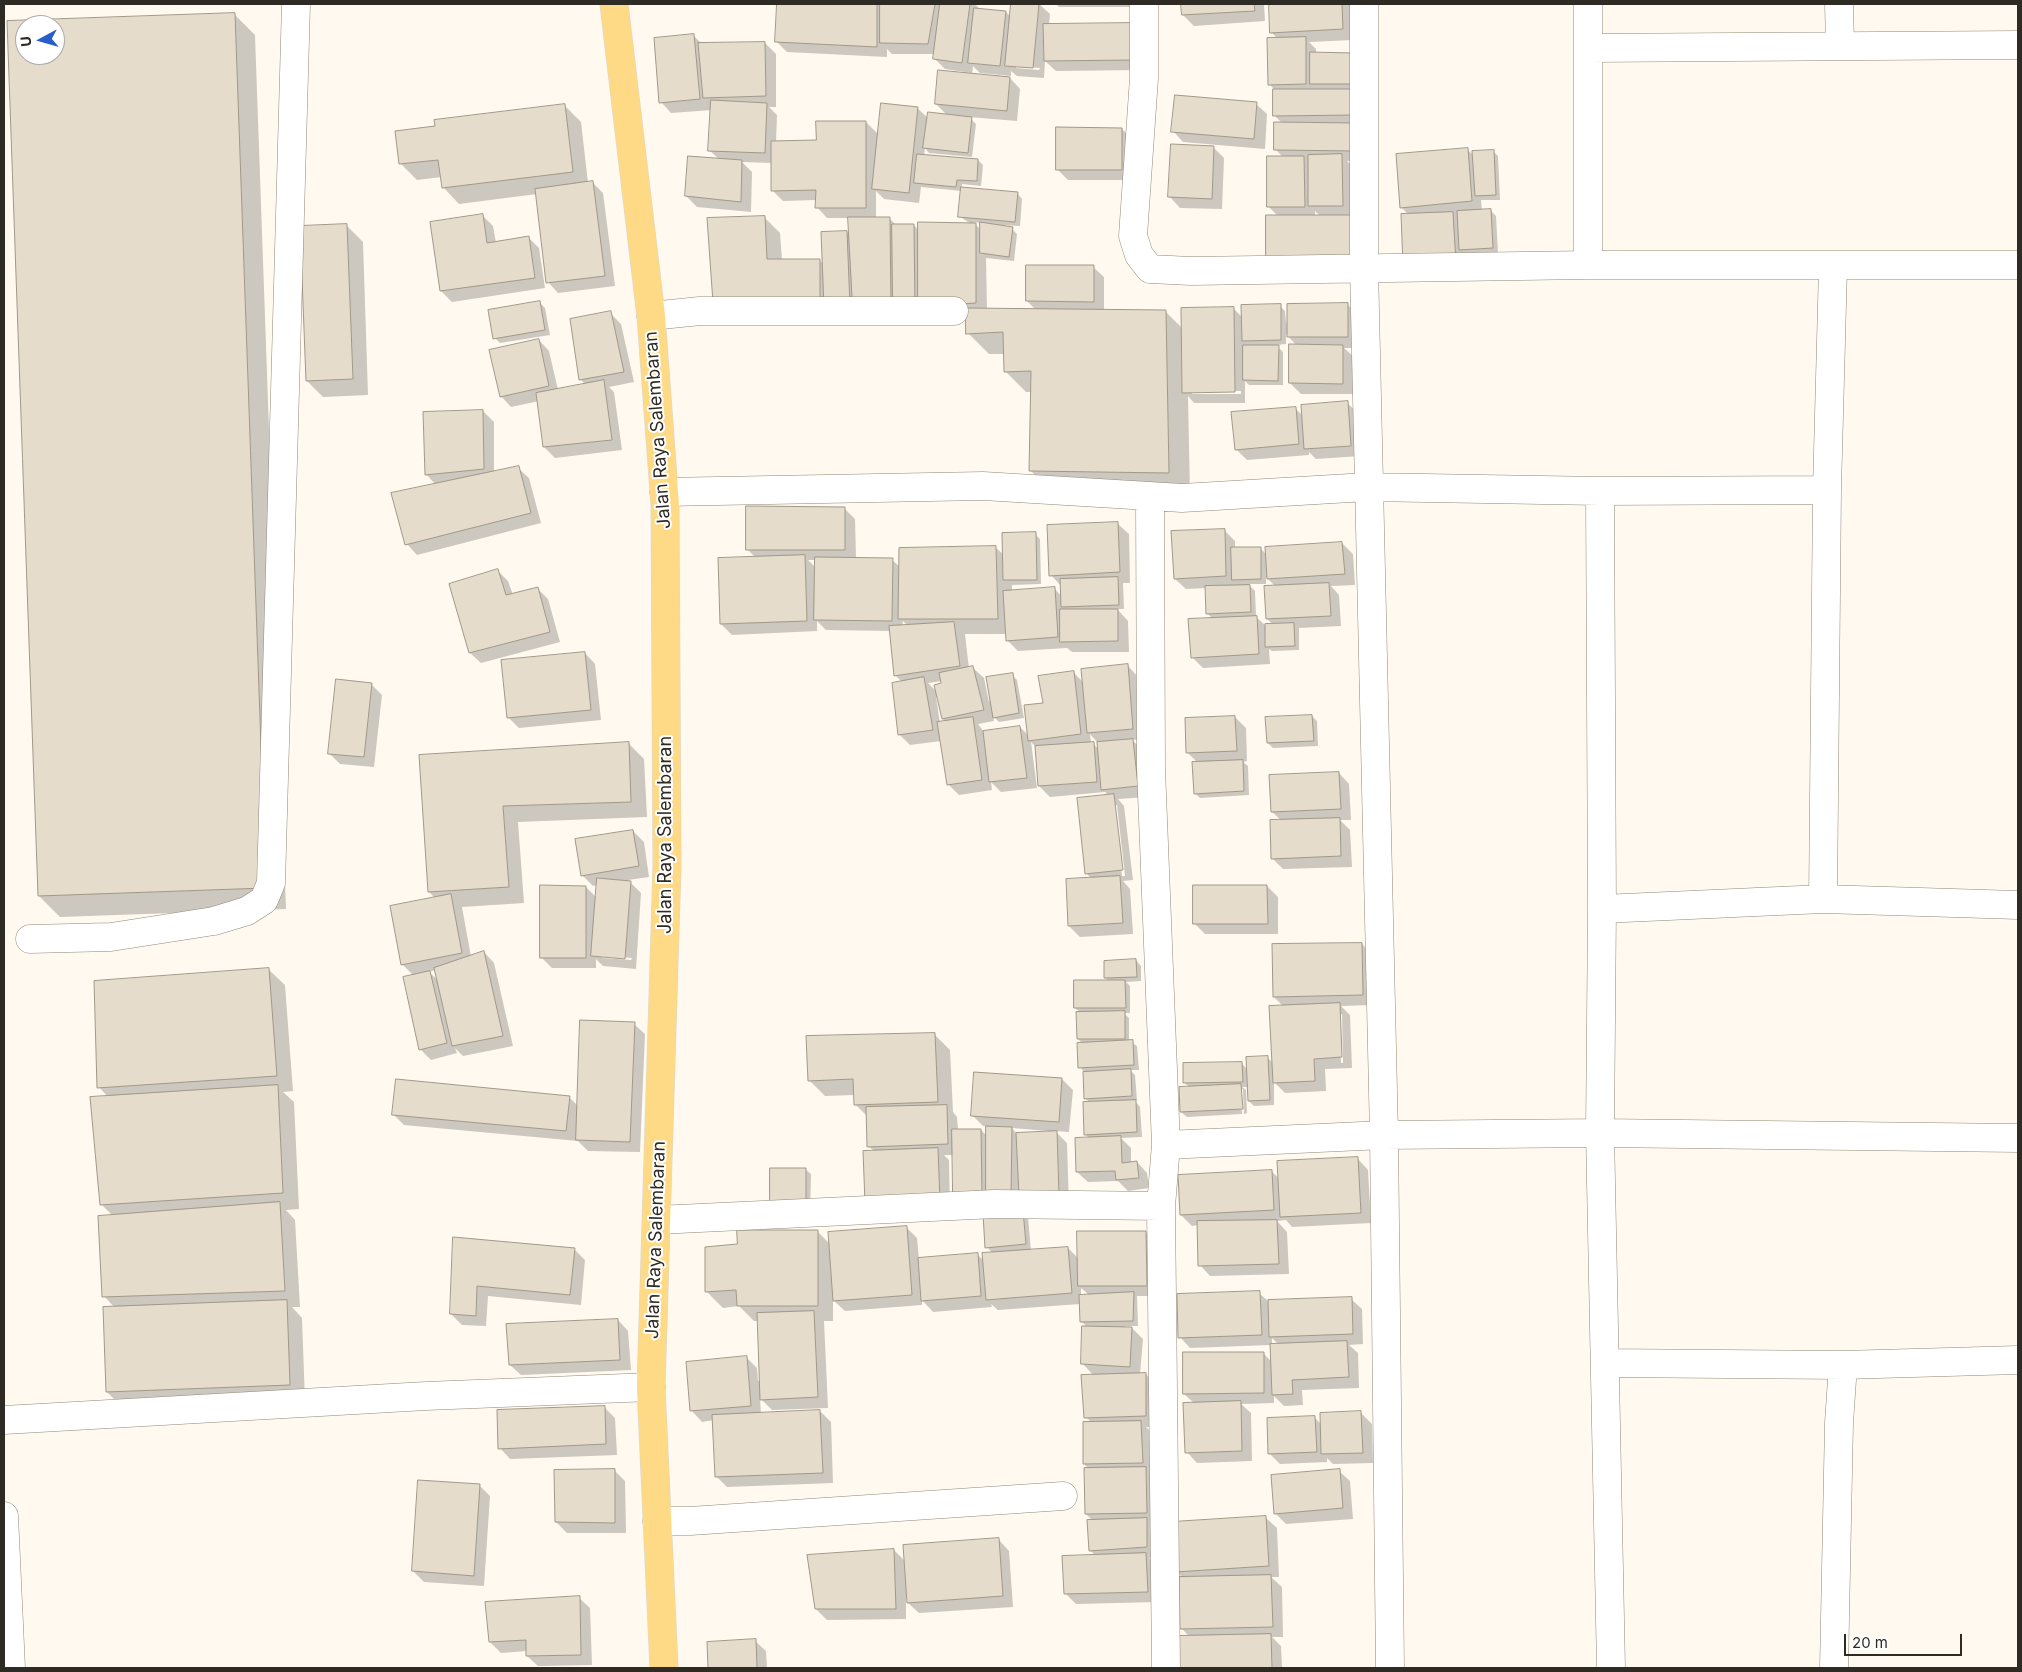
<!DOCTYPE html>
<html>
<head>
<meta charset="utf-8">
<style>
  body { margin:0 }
  #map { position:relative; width:2022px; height:1672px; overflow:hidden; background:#fff9ef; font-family:Inter,sans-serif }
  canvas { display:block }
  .frame { position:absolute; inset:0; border:5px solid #2e2b24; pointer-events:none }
  .north { position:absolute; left:15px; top:15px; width:50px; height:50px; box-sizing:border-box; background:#fff; border:1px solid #abaaa7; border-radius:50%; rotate:264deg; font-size:14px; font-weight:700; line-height:20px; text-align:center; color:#2e2b24 }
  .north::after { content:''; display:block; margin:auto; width:18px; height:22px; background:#295dcb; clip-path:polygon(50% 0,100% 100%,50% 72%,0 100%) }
  .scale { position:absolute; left:1844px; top:1634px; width:118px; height:22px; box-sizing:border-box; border:2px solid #2e2b24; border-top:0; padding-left:6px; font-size:15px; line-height:18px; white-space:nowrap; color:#2e2b24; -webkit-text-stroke:4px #fff; paint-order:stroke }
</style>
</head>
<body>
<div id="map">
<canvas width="2022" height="1672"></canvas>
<div class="frame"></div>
<div class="north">U</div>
<div class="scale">20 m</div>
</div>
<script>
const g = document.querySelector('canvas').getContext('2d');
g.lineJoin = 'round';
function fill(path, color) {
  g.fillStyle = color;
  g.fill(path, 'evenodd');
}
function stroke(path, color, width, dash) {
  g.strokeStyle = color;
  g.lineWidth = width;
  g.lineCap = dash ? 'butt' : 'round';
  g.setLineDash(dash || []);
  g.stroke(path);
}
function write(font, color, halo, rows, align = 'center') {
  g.font = font + ' Inter,sans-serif';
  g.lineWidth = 4;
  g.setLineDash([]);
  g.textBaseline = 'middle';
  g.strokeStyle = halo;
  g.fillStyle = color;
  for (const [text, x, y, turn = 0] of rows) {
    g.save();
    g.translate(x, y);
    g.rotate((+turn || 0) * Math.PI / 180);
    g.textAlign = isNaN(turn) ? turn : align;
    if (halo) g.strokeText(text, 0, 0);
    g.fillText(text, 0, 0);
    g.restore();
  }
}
fill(new Path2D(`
  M778,4H975L981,10L1006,12L1011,17L1012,4H1048H1039L1050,14L1049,25L1133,24L1143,70L1056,71L1045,61L1044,78L1017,76L1011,71V76L980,73L973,66L972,75L1010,78L1020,89L1017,121L969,117L976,124L972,157L929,153L925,148L924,156L978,160L983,165L981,186L962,184V188L1017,193L1022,199L1020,226L1001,225V227L1012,229L1017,234L1014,261L986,258L987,310H1036L1027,301L1093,267L1104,277V311H1165L1183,329L1234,309L1243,318L1280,306L1285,311L1286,323L1288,322L1348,305L1358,315L1359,348H1344L1354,357L1353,394H1301L1290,383L1297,346L1286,334V344L1276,345L1283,352V385H1249L1245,381V403H1194L1188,396L1190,494L1052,492L1031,471L1032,392H1026L1005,371V354H989L968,333L967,315L731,319L764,217L780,233L782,260L820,261L824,265L847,232L850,236L849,218H827L817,207V200L783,201L772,190V163L742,162L752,172L751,212L697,207L686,196L719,159L709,150L712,110L671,113L661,102L693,35L702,44L765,43L776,54V107H769L777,115L776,142L817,141L866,122L879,135L917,108L928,118L948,116L936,104L972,75V73L945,69L934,58L935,54H892L887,49V57L787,52L776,41ZM1016,66L1040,68L1039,70L1016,68ZM921,187L962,191L959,216L971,224L919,231L914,225L897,226L889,218H876V191L884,199L919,203ZM973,222L981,223V230ZM1192,391H1241V394H1192Z
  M1056,4H1144V7H1059Z
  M1182,4H1264L1265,21L1194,26L1183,15Z
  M1270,4H1352L1353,40L1309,42L1316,49V54H1353L1365,161H1347L1352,166L1353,216H1278L1268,206L1283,157L1276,150L1282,123L1275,116V90L1269,84L1278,39L1271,32ZM1315,211L1320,216H1315Z
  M234,14L255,35L286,909L60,917L39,896L9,22ZM25,25H55V55H25Z
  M1256,104L1267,114L1265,149L1183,142L1173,131Z
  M565,106L581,122L588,183H593L603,193L615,286L558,293L548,282L537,194L459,204L443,187L442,177L417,180L401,164L436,127Z
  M1122,129L1133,140V180H1068L1057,169Z
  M1213,147L1224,158L1222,209L1180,208L1170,197Z
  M1467,149L1474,156L1493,151L1498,156L1500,200H1481L1482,211L1490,210L1496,216L1498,253L1466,273L1401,207Z
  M482,215L493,226L496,243L529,238L539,248L545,288L452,302L441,291L431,223Z
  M346,225L363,242L368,395L323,397L307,381Z
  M540,303L545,308L550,335L500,343L495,338Z
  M610,313L621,324L634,382L609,387L614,392L622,450L555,458L544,447L539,401L511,407L501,396L539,340L549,351L558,390L586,385L581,380Z
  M1347,403L1358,413L1361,456L1316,459L1309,452V455L1247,460L1236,449L1295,408L1303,416Z
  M483,411L494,422V473L518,468L529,478L541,523L417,555L407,544L436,485L426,474Z
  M844,508L855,519L856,559L892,560L900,567L995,547L1004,555L1035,534L1040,539L1041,584L1012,585V591L1054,588L1061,596V586L1051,575L1118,524L1129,534L1130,583H1123L1124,609H1117L1128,621L1129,652H1072L1067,648L1018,651L1007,640V634H965L969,669L973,668L984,678L989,702L1012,675L1017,680L1024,718L999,722L993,716L994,721L978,724L984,732L1020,727L1029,736L1044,704L1073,672L1084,683L1128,666L1138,677L1144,739L1132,740L1144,751L1148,797L1118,799L1124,806L1133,880L1123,881L1130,889L1133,934L1080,937L1069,926L1092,879L1087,874L1109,796L1105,792L1050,797L1039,786L1037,748L1031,742L1037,788L1001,792L991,782L992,790L959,795L948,784L941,741L910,745L899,734L903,683L895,675L891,631L826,630L817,621V631L732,635L721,624L756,558L748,550ZM808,560H816V568ZM903,621L908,626L902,627ZM942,681L943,684L937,692L928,683ZM938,696L943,719L946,722L940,723L936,697ZM1090,734L1098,743L1099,749L1091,743ZM1114,805H1117L1125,876H1122Z
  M1224,530L1235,541V548H1260L1266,554L1342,543L1353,554L1355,585L1331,586L1339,595L1341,626L1299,628V650L1272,651L1269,649L1270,664L1203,668L1192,657L1213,619L1207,613V588L1186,589L1175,579ZM1266,577L1276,587L1267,619L1274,625H1265L1256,617L1255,591L1248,584H1266Z
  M498,571L508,581L513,595L537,588L548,599L560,642L481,663L470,653Z
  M585,653L595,664L601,720L519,728L508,717Z
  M371,684L382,695L374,767L340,764L329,753Z
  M1312,716L1317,721L1318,746L1273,748L1268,743Z
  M1235,717L1246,728L1247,761L1243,762L1248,766L1249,795L1200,798L1195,793L1198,763L1188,753Z
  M628,743L644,759L647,817L518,822L524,903L462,907L471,957L484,952L494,963L513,1046L463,1056L455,1048L457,1053L431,1060L420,1049L414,976L402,964L436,899L429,892L420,756ZM435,970L438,980L429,972Z
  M1339,773L1349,784L1351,820H1340L1350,830L1352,867L1283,869L1272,858L1282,821L1272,812Z
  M633,831L644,842L649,877L628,880L641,893L636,969L603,966L596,959V968H552L541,957L586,887L597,898L598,885L593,886L582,875ZM602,955L632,958L631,960L602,958Z
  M1267,886L1278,897V934H1205L1194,923Z
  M1362,944L1373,955V1005L1341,1006L1350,1015L1352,1068L1325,1069L1326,1091L1285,1093L1274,1082V1105L1254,1106L1249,1101L1248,1087H1242L1246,1090L1247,1113L1244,1114L1243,1089H1240L1242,1114L1187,1117L1181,1112L1190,1088L1184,1082L1242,1064L1248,1070L1268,1058L1273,1063L1284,1007L1274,997ZM1339,1014H1342L1343,1063H1341Z
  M1136,960L1141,966V981L1126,982L1130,986V1013H1124L1129,1018V1041L1137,1046L1139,1070H1130L1135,1075L1137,1100H1134L1140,1107L1142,1137L1121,1138L1131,1148V1163L1137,1162L1147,1173L1149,1188L1128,1191L1118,1181L1088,1182L1077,1172L1090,1139L1085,1134L1090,1103L1085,1098L1084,1072L1080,1067L1083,1044L1078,1039L1081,1013L1075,1008L1109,981L1105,978Z
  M268,969L285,985L293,1091L283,1092L294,1102L299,1209L286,1210L295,1220L300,1307H292L302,1318L305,1401L123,1408L107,1392L115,1308L104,1296L113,1216L101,1204L108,1097L99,1087Z
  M634,1024L645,1034L640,1152L588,1151L578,1141L404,1125L393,1114L569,1097L578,1106Z
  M934,1034L950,1050L953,1112L957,1117L958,1130H981L988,1137V1126H983L972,1115L1062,1079L1073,1090L1069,1132L1055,1131L1067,1143L1069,1206L965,1205L954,1155H944L949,1160L950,1211L868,1146L867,1116L855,1104L854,1095L825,1096L809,1080ZM1012,1128L1048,1131V1133L1017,1134Z
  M1358,1159L1368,1170L1371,1223L1292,1227L1286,1220L1277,1221L1287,1232L1289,1274L1210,1276L1200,1265L1198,1225L1192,1226L1181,1215L1271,1171L1280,1179Z
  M805,1169L811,1174L810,1214L772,1208Z
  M984,1215L1028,1217L1031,1251L1068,1248L1079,1259L1145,1232L1156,1243L1157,1296H1137L1138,1326H1125V1328H1132L1143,1339L1140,1374H1146L1156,1385V1427H1146L1152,1433L1157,1523L1151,1524L1157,1530V1557L1149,1558L1156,1565L1158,1602L1076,1604L1065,1593L1096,1556L1090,1550L1093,1521L1086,1514L1089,1469L1084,1464L1092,1423L1086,1417L1094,1376L1083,1364L1088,1328L1081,1321L1080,1304L998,1310L991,1304L992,1307L933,1312L922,1300V1305L845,1311L833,1300V1321H824L828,1408L772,1410L760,1398L761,1414L820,1411L831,1422L833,1483L727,1487L716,1476L714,1420L702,1422L692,1411L746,1357L757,1368L758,1381H760L758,1321H754L739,1306L723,1308L707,1292L738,1245L817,1231L830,1244L906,1227L917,1238L919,1259L977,1254L984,1261L993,1254L987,1247ZM1081,1288L1089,1295L1081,1296Z
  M454,1238L574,1249L585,1260L581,1305L488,1296L486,1326L462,1325L451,1314Z
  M1259,1293L1268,1301L1351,1299L1362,1309L1363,1344L1349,1345L1358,1353L1359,1388L1302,1390L1303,1405L1284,1406L1274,1396V1403L1241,1404L1251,1413L1252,1461L1197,1463L1187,1452L1195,1404L1184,1394L1263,1353L1272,1362L1271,1345L1190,1348L1180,1337ZM1272,1338L1279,1345H1272Z
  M618,1320L628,1331L631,1370L521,1375L510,1365Z
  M604,1407L615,1418L617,1455L510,1459L500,1448Z
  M1361,1413L1372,1424L1373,1463L1333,1464L1327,1458V1462L1280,1464L1269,1453L1315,1418L1321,1424Z
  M614,1470L625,1481L626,1533H567L556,1522Z
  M1339,1471L1350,1481L1353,1519L1286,1524L1275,1513Z
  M479,1485L490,1496L484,1586L424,1582L413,1571Z
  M1266,1518L1277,1528L1279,1577H1271L1282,1587L1283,1637H1272L1281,1646L1282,1668H1177L1190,1637L1181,1628L1183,1578L1176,1571Z
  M999,1540L1009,1551L1013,1607L919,1613L908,1603V1593H906V1619L827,1620L816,1609L894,1550L906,1562Z
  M579,1598L590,1608L592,1665L538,1666L527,1656V1651L501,1653L490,1642Z
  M755,1641L766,1651L767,1668H710L709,1643Z`), '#0003');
const building = new Path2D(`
  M777,4H877V47L775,42Z
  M880,4H935L928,44L880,43Z
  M940,4H970L962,63L933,59Z
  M1011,4H1039L1033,68L1005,66Z
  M1181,4H1254L1255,11L1182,15Z
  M1269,4H1342L1343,29L1270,33Z
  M974,8L1006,11L1000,66L968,63Z
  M235,13L266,888L38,896L7,21ZM25,25H55V55H25Z
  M1133,23V60L1044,61L1043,24Z
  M694,34L700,99L659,103L654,38Z
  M1306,37V84L1268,85L1267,38Z
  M765,42L766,96L703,98L698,43Z
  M1310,52L1353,53V84H1310Z
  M938,70L1010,77L1007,111L935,104Z
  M1273,89H1354V115L1273,116Z
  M1175,95L1257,102L1254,139L1171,132Z
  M711,100L767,103L765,153L708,151Z
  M881,103L918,107L909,193L872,189Z
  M565,104L573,172L442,188L438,160L399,164L395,131L435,126L434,120Z
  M928,112L972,117L968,153L923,148Z
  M816,121H866V208H815L816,190L771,191V141L816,140Z
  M1274,122L1355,123V151L1274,150Z
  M1056,127L1122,128V170H1056Z
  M1171,144L1214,146L1212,199L1168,197Z
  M1468,148L1472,201L1400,208L1396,154Z
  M1494,150L1496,195L1475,196L1472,151Z
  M917,154L978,159L977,181L957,180L956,187L914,183Z
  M1342,154L1343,206H1308V155Z
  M688,156L742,160L741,202L685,196Z
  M1267,156H1304L1305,207H1267Z
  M593,181L605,276L546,283L535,189Z
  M961,187L1018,192L1015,222L958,217Z
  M1491,209L1493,248L1459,250L1457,211Z
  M1453,212L1456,263L1403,266L1401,214Z
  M483,214L487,243L529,236L535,278L440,291L430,222Z
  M1266,215H1360V267L1266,266Z
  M765,216L767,259H820V303H713L707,218Z
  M848,217H890L891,306L853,308Z
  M918,222L976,223V303L918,307Z
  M980,222L1013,227L1009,257L980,253Z
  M347,224L353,379L306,381L300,226Z
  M892,224H914L915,308H893Z
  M847,231L850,306L824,307L821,232Z
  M1026,265H1094V302L1026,301Z
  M540,301L545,330L493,339L488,310Z
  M1348,303V337H1287V304Z
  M1281,304V340L1242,341L1241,305Z
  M1234,307L1235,392L1182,393L1181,308Z
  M966,308L1166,310L1169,473L1029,471L1031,371L1004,372L1003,332L966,334Z
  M611,311L624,372L579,380L570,319Z
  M539,339L549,386L500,397L489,350Z
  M1289,344L1343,345V384L1289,383Z
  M1243,345H1279L1278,381L1243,380Z
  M604,380L612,440L543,447L536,393Z
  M1348,401L1351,446L1304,449L1301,405Z
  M1296,407L1299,444L1235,450L1231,412Z
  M483,410L484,469L425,475L423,412Z
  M519,466L531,513L405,545L391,493Z
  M746,506L845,507V550H746Z
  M1118,522L1120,572L1049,576L1047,525Z
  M1225,529L1226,576L1174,579L1171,531Z
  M1036,532L1037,580H1003L1002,533Z
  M1342,542L1345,574L1267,579L1265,547Z
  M996,546L998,619H898L899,548Z
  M1231,547H1261V579L1232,580Z
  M805,555L807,621L720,624L718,558Z
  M815,557L893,558L892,621L814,620Z
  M498,569L506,595L538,587L550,632L469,653L449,584Z
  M1118,577L1119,605L1061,607L1060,579Z
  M1329,583L1331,616L1266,619L1264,586Z
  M1250,585L1251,612L1206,614L1205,586Z
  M1055,587L1058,637L1006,641L1003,591Z
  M1060,609H1118V641L1060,642Z
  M1257,616L1259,654L1191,658L1188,619Z
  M954,622L960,666L894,676L889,626Z
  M1294,623L1295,646L1265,647V624Z
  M585,652L591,710L507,718L501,660Z
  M1128,664L1133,729L1087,733L1081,669Z
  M973,666L984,710L942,719L934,685L941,683L939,673Z
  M1074,671L1081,734L1028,741L1024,705L1043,703L1038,676Z
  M1013,673L1019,713L993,718L986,677Z
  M924,677L933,730L898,735L892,683Z
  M336,679L372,683L364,757L328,754Z
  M1312,715L1314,741L1267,743L1265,717Z
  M1235,716L1237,751L1186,753L1185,718Z
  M973,717L982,780L947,785L937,722Z
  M1020,726L1027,778L989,782L983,731Z
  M1133,739L1138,786L1101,790L1097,742Z
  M629,742L631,802L503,806L509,887L428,892L419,755Z
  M1094,742L1097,782L1038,786L1035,746Z
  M1243,760L1244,791L1194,794L1192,762Z
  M1339,772L1341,809L1271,812L1269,775Z
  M1114,794L1123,870L1085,874L1077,798Z
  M1340,818L1341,856L1271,859L1270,820Z
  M633,830L639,866L581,876L575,839Z
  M1120,876L1123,923L1068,926L1066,879Z
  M597,878L631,881L625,959L591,956Z
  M540,885L586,886V958H540Z
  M1193,885H1267L1268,924H1193Z
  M451,894L462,953L401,965L390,906Z
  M1362,943L1363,995L1273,997L1272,944Z
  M484,951L503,1036L452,1046L434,968Z
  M1136,959L1137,977L1104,978V961Z
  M269,968L277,1076L97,1088L94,981Z
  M430,971L447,1043L419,1050L403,977Z
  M1074,980H1125L1126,1008H1074Z
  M1340,1003L1342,1057L1314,1059L1315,1081L1273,1083L1269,1006Z
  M1125,1011V1039H1077L1076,1012Z
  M580,1020L635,1022L630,1142L576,1140Z
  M935,1033L938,1102L854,1105L853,1079L808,1081L806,1036Z
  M1133,1040L1134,1065L1078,1068L1077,1043Z
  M1268,1056L1270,1100L1248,1101L1246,1057Z
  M1242,1062L1243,1082L1183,1083V1063Z
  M1131,1069L1132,1096L1084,1099L1083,1072Z
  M974,1072L1062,1078L1059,1122L971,1116Z
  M396,1079L570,1096L566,1131L392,1115Z
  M1241,1084L1243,1109L1180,1112L1179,1087Z
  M278,1085L283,1193L100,1205L90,1097Z
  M1136,1100L1137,1132L1084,1135L1083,1102Z
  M947,1105L948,1144L867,1147L866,1107Z
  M986,1126L1012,1127L1011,1195L986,1194Z
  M952,1129H981L982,1194L953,1195Z
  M1057,1131L1059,1195L1019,1196L1016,1133Z
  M1121,1136L1122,1163L1137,1161L1139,1178L1116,1180L1115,1171L1076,1172L1075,1138Z
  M938,1148L940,1201L865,1203L863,1151Z
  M1358,1157L1361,1213L1280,1217L1277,1161Z
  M770,1168H806V1209H770Z
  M1272,1170L1274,1210L1180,1215L1178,1175Z
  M280,1202L285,1291L102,1297L98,1216Z
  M1023,1210L1026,1244L985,1248L983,1214Z
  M1277,1220L1279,1264L1198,1266L1197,1221Z
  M907,1226L912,1295L833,1301L828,1232Z
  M737,1230H818V1306H737L736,1290L705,1292V1247L737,1244Z
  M1077,1231H1146L1147,1286H1078Z
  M453,1237L575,1248L570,1295L477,1286L476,1316L450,1314Z
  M1068,1247L1072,1293L986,1300L982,1253Z
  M978,1253L981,1296L921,1301L918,1258Z
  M1260,1291L1262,1335L1178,1338L1177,1294Z
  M1134,1292L1133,1321L1080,1322L1079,1295Z
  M1352,1297L1353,1334L1269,1337L1268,1300Z
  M287,1300L290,1385L106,1392L103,1307Z
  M814,1311L818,1397L760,1400L757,1313Z
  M618,1319L620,1360L509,1365L506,1324Z
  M1082,1326L1132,1327L1130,1367L1081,1364Z
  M1347,1341L1349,1377L1292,1380L1293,1394L1272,1395L1270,1344Z
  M1183,1352H1264V1393L1183,1394Z
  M747,1356L751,1406L690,1411L686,1362Z
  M1146,1373V1416L1084,1418L1081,1375Z
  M1241,1401L1242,1451L1185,1453L1183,1403Z
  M605,1406L606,1444L498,1449L497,1410Z
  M820,1410L823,1473L715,1477L712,1415Z
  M1361,1411L1363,1453L1321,1454L1320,1413Z
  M1315,1416L1317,1452L1268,1454L1267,1418Z
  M1141,1421L1143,1463L1083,1464V1422Z
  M1146,1467L1147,1513L1085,1514L1084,1468Z
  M615,1469V1523L555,1522L554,1470Z
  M1340,1469L1343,1508L1274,1514L1271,1475Z
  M418,1480L480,1484L474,1576L412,1571Z
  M1266,1516L1269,1566L1175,1572L1172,1522Z
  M1147,1518V1547L1089,1551L1087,1520Z
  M999,1538L1003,1596L907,1603L903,1545Z
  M894,1549L896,1609H815L807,1555Z
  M1146,1553L1148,1592L1064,1594L1062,1556Z
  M1271,1575L1273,1627L1180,1629L1179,1577Z
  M580,1596L581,1655L526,1656V1640L489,1642L485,1602Z
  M1271,1634L1272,1668H1176L1175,1636Z
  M756,1639L757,1668H708L707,1642Z`);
fill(building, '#e5dccb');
stroke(building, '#a19888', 1);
const minor = new Path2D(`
  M1144,4V78L1133,236L1139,255L1150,269L1191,271L1588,265H2018
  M1364,4V267L1384,1135L1390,1668
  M1839,4L1840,45
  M1590,48L2018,45
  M1588,265V4
  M651,316L700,311H954
  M1600,491L1602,909L1600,1133L1611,1668
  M664,492L983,486L1182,498L1367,487L1600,491L1827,490
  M1150,497L1151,769L1166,1145L1161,1206L1166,1668
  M1823,899L1827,490L1833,267
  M1602,909L1823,899L2018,905
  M30,939L111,937L214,921L247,911L264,900L271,883L296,4
  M1166,1145L1384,1135L1600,1133L2018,1138
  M657,1220L995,1204L1161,1206
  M1605,1363L1843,1365L2018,1360
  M4,1420L426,1396L651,1387
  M4,1516L11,1668
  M657,1521H690L1063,1496
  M1834,1668L1839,1423L1843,1365`);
const major = new Path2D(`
  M614,4L651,316L665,505L667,866L651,1387L664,1668`);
stroke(minor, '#918878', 29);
stroke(major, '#d9d9d8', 29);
stroke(minor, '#fff', 28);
stroke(major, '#fed986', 28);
write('18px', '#2e2b24', '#fff', [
  ["Jalan Raya Salembaran",658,430,-94],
  ["Jalan Raya Salembaran",666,835,-90],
  ["Jalan Raya Salembaran",656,1240,-88]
]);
</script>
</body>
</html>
